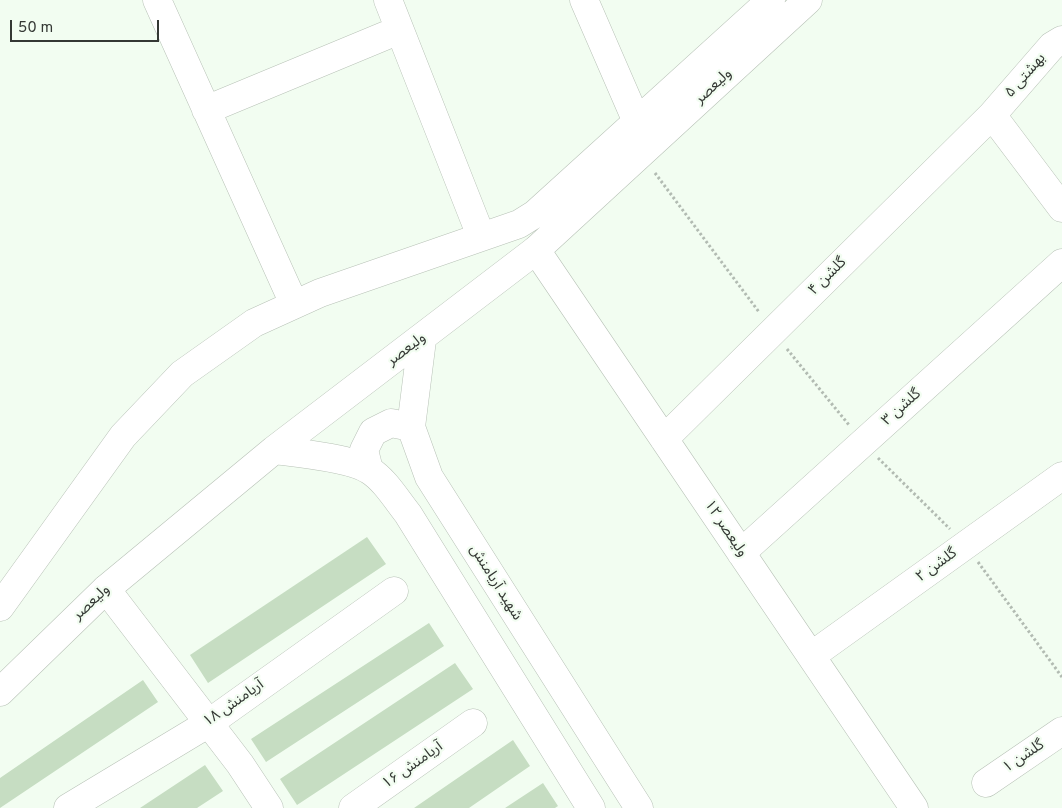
<!DOCTYPE html>
<html>
<head>
<meta charset="utf-8">
<style>
  body { margin:0 }
  #map { position:relative; width:1062px; height:808px; overflow:hidden; background:#f2fdf1; font-family:Overpass,sans-serif }
  canvas { display:block }
  .scale { position:absolute; left:10px; top:20px; width:149px; height:22px; box-sizing:border-box; border:2px solid #343834; border-top:0; padding-left:6px; font-size:15px; line-height:18px; white-space:nowrap; color:#343834; -webkit-text-stroke:4px #f2fdf1; paint-order:stroke }
</style>
</head>
<body>
<div id="map">
<canvas width="1062" height="808"></canvas>
<div class="scale">50 m</div>
</div>
<script>
const g = document.querySelector('canvas').getContext('2d');
g.lineJoin = 'round';
function fill(path, color) {
  g.fillStyle = color;
  g.fill(path, 'evenodd');
}
function stroke(path, color, width, dash) {
  g.strokeStyle = color;
  g.lineWidth = width;
  g.lineCap = dash ? 'butt' : 'round';
  g.setLineDash(dash || []);
  g.stroke(path);
}
function write(font, color, halo, rows, align = 'center') {
  g.font = font + ' Overpass,"Noto Sans Arabic",sans-serif';
  g.lineWidth = 4.5;
  g.setLineDash([]);
  g.textBaseline = 'middle';
  g.strokeStyle = halo;
  g.fillStyle = color;
  for (const [text, x, y, turn = 0] of rows) {
    g.save();
    g.translate(x, y);
    g.rotate((+turn || 0) * Math.PI / 180);
    g.textAlign = isNaN(turn) ? turn : align;
    if (halo) g.strokeText(text, 0, 0);
    g.fillText(text, 0, 0);
    g.restore();
  }
}
fill(new Path2D(`
  M367,537L386,564L208,683L190,655Z
  M429,623L444,646L266,762L251,739Z
  M455,663L473,689L297,805L280,779Z
  M143,680L158,702L0,808V778Z
  M513,740L530,766L469,808H414Z
  M205,765L223,791L197,808H140Z
  M543,783L558,806L555,808H505Z`), '#c6ddc2');
const minor = new Path2D(`
  M157,0L294,304
  M388,0L481,236
  M584,0L637,122
  M206,110L399,30
  M992,115L1062,208
  M536,250L914,808
  M664,439L992,115L1052,46L1062,40
  M741,553L1062,263
  M106,589L240,764L269,808
  M811,656L1062,476
  M986,783L1062,731
  M68,808L209,723L394,591
  M353,808L473,723`);
const major = new Path2D(`
  M422,340L411,427L429,477L639,808
  M274,450C298,453 351,458 369,470C385,480 396,499 408,514L591,808
  M369,470L364,450L373,432L391,423L411,427
  M0,607L123,436L182,374L254,323L320,293L519,224L535,214L771,0
  M0,692L106,589L274,450L536,250L808,0`);
stroke(minor, '#b7c1b6', 29);
stroke(major, '#b7c1b6', 29);
stroke(new Path2D(`
  M655,173L759,312
  M787,349L849,425
  M878,458L950,529
  M978,562L1062,677`), '#b2bbb2', 3, [2.5, 2.5]);
stroke(minor, '#fff', 28);
stroke(major, '#fff', 28);
write('15px', '#343834', '#f2fdf1', [
  ["بهشتی ۵",1026,76,-49],
  ["ولیعصر",714,87,-43],
  ["گلشن ۴",828,277,-45],
  ["ولیعصر",407,350,-37],
  ["گلشن ۳",902,408,-42],
  ["ولیعصر ۱۲",725,529,56],
  ["گلشن ۲",937,566,-36],
  ["شهید آریامنش",495,583,58],
  ["ولیعصر",92,603,-43],
  ["آریامنش ۱۸",234,704,-35],
  ["گلشن ۱",1024,757,-34],
  ["آریامنش ۱۶",413,766,-35]
]);
</script>
</body>
</html>
